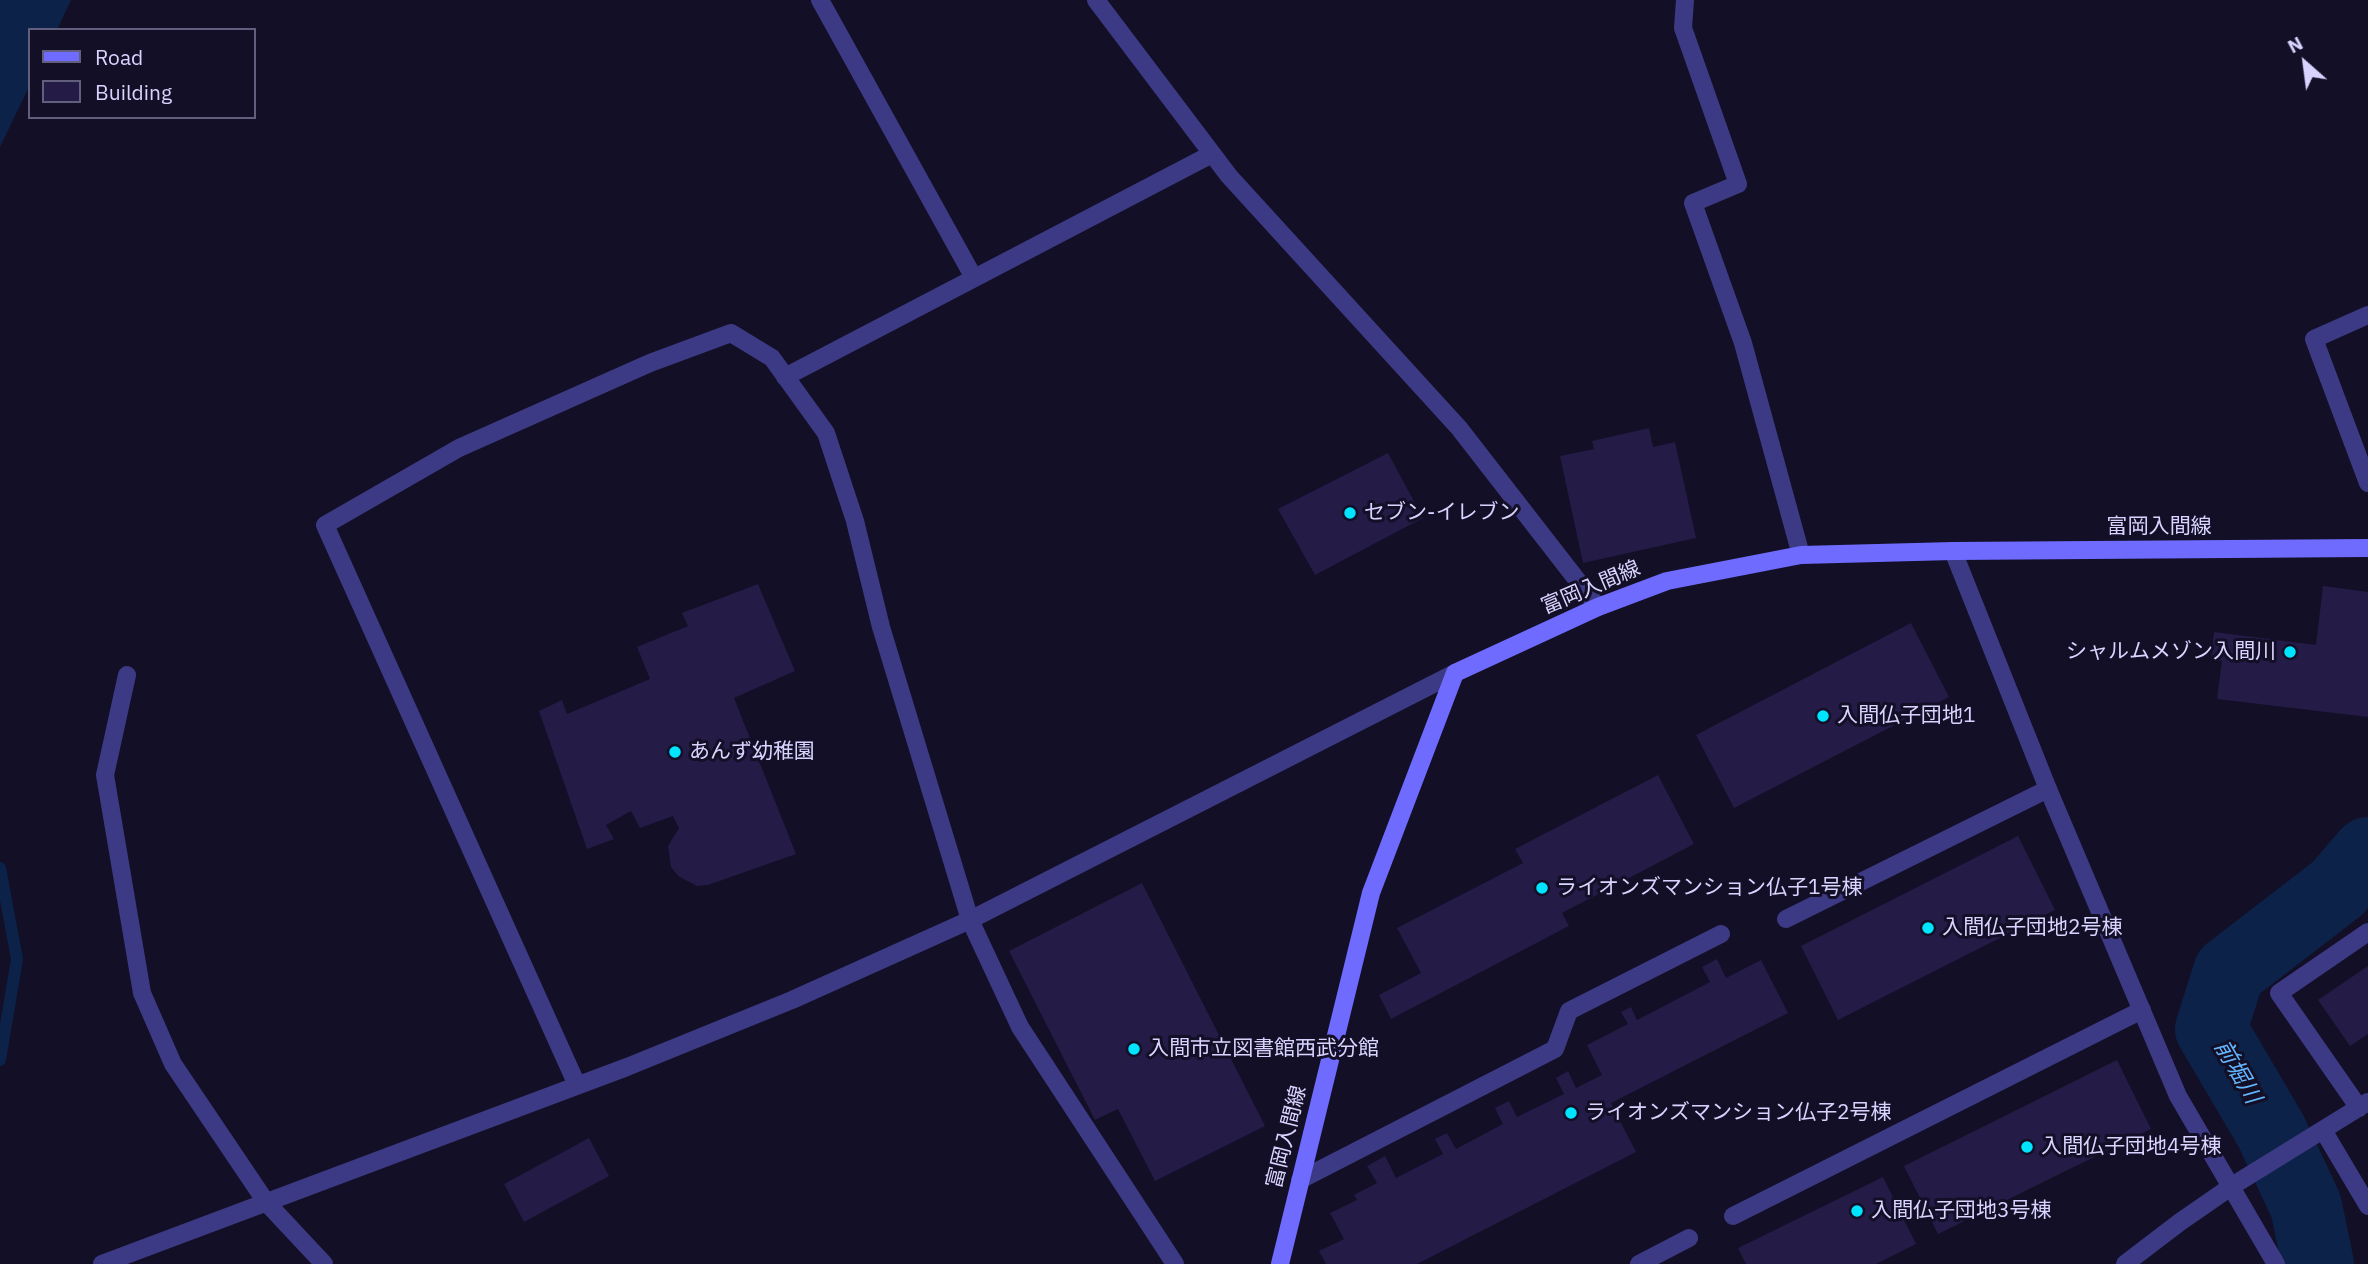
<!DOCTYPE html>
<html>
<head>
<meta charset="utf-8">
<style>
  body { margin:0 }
  #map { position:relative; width:2368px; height:1264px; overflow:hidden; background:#130f26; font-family:"IBM Plex Sans",sans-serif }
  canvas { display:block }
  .legend { position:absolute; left:28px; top:28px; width:228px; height:91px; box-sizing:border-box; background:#130f26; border:2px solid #625e7d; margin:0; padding:9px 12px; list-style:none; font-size:21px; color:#d9d4ff }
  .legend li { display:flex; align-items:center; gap:14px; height:35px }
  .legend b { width:35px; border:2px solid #625e7d }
  .north { position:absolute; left:2270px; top:28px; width:70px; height:70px; -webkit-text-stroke:5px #130f26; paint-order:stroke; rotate:332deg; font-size:19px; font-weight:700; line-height:28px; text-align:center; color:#d9d4ff }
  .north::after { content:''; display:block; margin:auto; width:24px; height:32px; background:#d9d4ff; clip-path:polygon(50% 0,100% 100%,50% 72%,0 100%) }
</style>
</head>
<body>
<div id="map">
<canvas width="2368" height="1264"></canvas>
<ul class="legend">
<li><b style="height:9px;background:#6f6bff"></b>Road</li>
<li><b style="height:19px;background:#241b47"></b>Building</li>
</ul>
<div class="north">N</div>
</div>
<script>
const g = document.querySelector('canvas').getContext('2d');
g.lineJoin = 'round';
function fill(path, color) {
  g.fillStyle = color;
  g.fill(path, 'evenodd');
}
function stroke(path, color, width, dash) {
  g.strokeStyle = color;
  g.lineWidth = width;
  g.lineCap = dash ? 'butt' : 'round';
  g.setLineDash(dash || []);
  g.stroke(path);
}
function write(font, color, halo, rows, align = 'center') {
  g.font = font + ' "IBM Plex Sans","Noto Sans JP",sans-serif';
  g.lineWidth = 6;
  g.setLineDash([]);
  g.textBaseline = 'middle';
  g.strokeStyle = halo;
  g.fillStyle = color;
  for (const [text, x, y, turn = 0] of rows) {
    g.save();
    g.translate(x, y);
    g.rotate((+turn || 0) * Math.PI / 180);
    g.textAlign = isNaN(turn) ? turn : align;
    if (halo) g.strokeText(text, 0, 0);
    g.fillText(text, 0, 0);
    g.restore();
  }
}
fill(new Path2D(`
  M0,0H71L57,30H30V85L0,147Z`), '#0c2248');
stroke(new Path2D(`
  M0,868L17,959L0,1060`), '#0c2248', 12);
stroke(new Path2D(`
  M2318,1264L2306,1206L2271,1131L2211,1029L2229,972L2338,888L2368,853`), '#0c2248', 72);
fill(new Path2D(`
  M1649,428L1653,447L1675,442L1696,538L1583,563L1560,456L1594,449L1592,441Z
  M1388,453L1423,518L1315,575L1278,509Z
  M758,584L795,671L734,698L796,854L708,885L697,886L678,876L671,867L668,846L679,828L673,816L640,828L631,811L606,825L614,839L587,849L539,711L562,700L567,714L650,679L637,647L688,626L682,613Z
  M2323,586L2368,592V717L2217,699L2222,661L2211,659L2214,632L2316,645Z
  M1911,623L1949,697L1734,808L1696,735Z
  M1658,775L1694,844L1562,913L1569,926L1391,1019L1379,995L1421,973L1397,928L1523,863L1515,849Z
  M2018,836L2055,910L1838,1020L1801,946Z
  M1142,883L1265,1126L1155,1181L1118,1109L1095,1120L1009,951Z
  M1717,959L1726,978L1761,960L1788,1013L1611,1103L1636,1152L1417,1264H1326L1319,1251L1344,1239L1330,1213L1357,1200L1354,1195L1377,1183L1367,1166L1385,1156L1396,1178L1443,1154L1435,1139L1447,1133L1456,1149L1503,1124L1495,1108L1509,1101L1517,1117L1564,1094L1556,1078L1568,1071L1576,1088L1602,1075L1587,1045L1628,1024L1621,1012L1631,1007L1637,1020L1710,982L1702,967Z
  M2368,966V1034L2350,1046L2318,1000Z
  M2117,1060L2151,1129L1938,1234L1904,1166Z
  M589,1138L609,1176L524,1222L504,1184Z
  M1883,1177L1916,1244L1876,1264H1746L1738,1248Z`), '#241b47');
stroke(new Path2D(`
  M820,0L974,278
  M1685,0L1683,28L1738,184L1693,203L1743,343L1801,555
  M127,675L105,775L142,993L173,1064L266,1202
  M1786,919L2048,789
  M2359,1108L2279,993L2368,932
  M2323,1130L2368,1206
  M1300,1180L1555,1049L1569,1011L1721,934
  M1733,1216L2142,1010
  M1639,1264L1689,1238
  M2125,1264L2180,1222L2232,1186L2368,1102`), '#3d3a85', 18);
stroke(new Path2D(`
  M1096,0L1229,176L1459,428L1598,607
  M2368,315L2314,339L2368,483
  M785,377L1212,154
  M1953,551L2048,789L2178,1096L2276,1264
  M577,1085L325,525L459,448L650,363L731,333L772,358L826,433L855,521L881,627L970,920L1020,1027L1175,1264
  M266,1202L324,1264`), '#3d3a85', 18);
stroke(new Path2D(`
  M102,1264L627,1067L792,1000L970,920L1455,673`), '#3d3a85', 18);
stroke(new Path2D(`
  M1280,1264L1371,893L1455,673L1598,607L1667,581L1801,555L1953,551L2368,548`), '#6f6bff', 18);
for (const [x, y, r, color] of [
  [1350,513,7,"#00e5ff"],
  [2290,652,7,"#00e5ff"],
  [1823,716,7,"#00e5ff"],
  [675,752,7,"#00e5ff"],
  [1542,888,7,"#00e5ff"],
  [1928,928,7,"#00e5ff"],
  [1134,1049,7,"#00e5ff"],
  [1571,1113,7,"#00e5ff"],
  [2027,1147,7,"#00e5ff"],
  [1857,1211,7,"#00e5ff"]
]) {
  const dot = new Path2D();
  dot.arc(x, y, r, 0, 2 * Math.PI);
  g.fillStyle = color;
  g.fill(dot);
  stroke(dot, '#130f26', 2.5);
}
write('21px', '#d9d4ff', '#130f26', [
  ["セブン-イレブン",1364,513],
  ["シャルムメゾン入間川",2276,652,"right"],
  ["入間仏子団地1",1837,716],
  ["あんず幼稚園",689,752],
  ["ライオンズマンション仏子1号棟",1556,888],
  ["入間仏子団地2号棟",1942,928],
  ["入間市立図書館西武分館",1148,1049],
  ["ライオンズマンション仏子2号棟",1585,1113],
  ["入間仏子団地4号棟",2041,1147],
  ["入間仏子団地3号棟",1871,1211]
], 'left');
write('21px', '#d9d4ff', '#130f26', [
  ["富岡入間線",2159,527],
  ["富岡入間線",1591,588,-23],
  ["富岡入間線",1287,1137,-76]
]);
write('italic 23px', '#62b6ff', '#130f26', [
  ["前堀川",2237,1072,60]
]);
</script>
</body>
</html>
